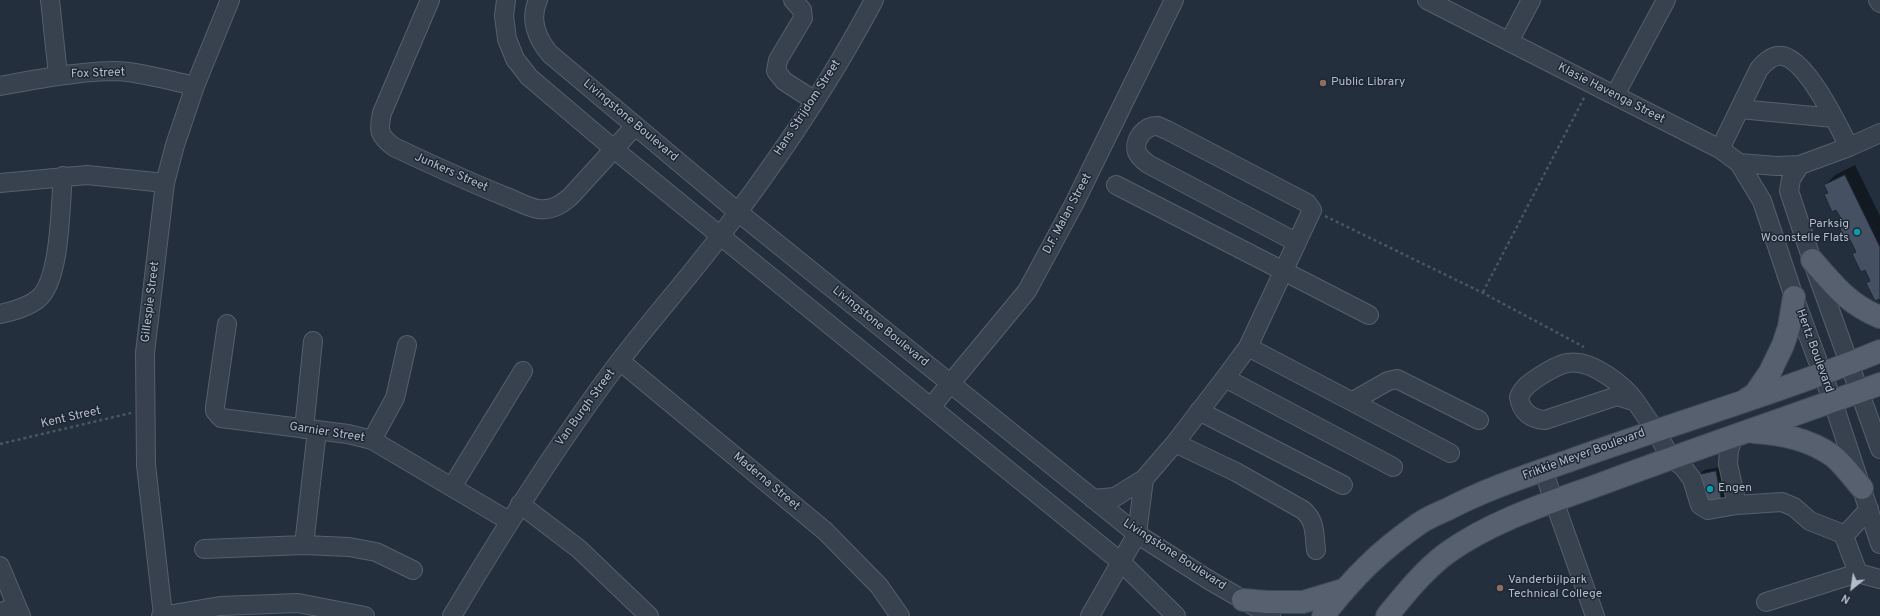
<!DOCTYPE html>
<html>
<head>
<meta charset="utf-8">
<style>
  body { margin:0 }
  #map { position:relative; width:1880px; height:616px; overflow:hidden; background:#242f3e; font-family:Overpass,sans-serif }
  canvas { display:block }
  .north { position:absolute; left:1832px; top:568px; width:40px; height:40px; -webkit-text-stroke:3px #1d2633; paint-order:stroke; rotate:210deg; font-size:11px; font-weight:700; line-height:16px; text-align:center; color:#b4bcc9 }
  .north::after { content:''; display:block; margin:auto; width:14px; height:18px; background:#b4bcc9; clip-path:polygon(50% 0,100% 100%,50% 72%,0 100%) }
</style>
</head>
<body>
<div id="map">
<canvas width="1880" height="616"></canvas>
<div class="north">N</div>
</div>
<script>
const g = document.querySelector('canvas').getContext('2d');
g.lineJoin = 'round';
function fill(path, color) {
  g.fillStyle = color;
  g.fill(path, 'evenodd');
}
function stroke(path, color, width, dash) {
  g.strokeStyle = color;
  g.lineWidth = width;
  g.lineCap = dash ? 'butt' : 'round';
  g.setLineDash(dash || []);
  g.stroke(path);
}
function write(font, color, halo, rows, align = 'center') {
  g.font = font + ' Overpass,sans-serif';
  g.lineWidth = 3;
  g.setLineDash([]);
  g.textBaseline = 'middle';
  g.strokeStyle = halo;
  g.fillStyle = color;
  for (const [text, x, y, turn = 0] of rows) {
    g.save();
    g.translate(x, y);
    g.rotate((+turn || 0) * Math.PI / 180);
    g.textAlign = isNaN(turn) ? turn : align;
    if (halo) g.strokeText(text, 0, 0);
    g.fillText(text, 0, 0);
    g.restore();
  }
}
fill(new Path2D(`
  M1855,165L1880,216V298L1865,269L1853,254L1857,251L1851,238L1839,224L1843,221L1837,208L1825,195L1828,191L1825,185L1835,175Z
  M1720,467L1726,497L1721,502L1699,475L1704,470Z`), '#0007');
const building = new Path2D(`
  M1845,175L1880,247V301L1879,299L1875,301L1866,283L1870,281L1865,270L1861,272L1852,254L1856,252L1850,240L1846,242L1838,224L1843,222L1836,210L1832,212L1824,194L1828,193L1824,185Z
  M1716,471L1722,503L1704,506L1698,475Z`);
fill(building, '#455162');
stroke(building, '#1f2835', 1);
const minor = new Path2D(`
  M50,0L58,75
  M430,0L382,113C378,131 379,136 394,147C430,164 467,181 504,196C515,200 527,207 538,209C552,211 562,204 571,196L635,126
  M506,0L504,16L507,39L515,59L529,77L615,150L1122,563L1176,616
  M538,0C529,19 537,39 550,54L738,212L1137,534L1209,580L1271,616
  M793,0L802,10L803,18L778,60L776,71L784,81L815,101
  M1427,0L1720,149L1739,163L1777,166L1800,165L1849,147L1880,133
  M1878,0L1880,3
  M1509,42L1531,0
  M0,86C37,79 75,72 113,71C138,71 170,81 195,86
  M1615,95L1666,0
  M1740,109L1834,118
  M1720,149L1759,69C1765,62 1773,54 1783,56C1808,62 1838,125 1849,147
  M1739,163L1762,201L1794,297L1833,402L1880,544
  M1800,165L1791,179L1789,191L1812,260L1880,449
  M0,183L87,175L165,183
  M1116,185L1369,315
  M0,314C13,311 29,307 39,298C61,278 60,205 63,176
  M227,324L215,407V411L221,418L348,434L372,440L509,521
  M1248,347L1450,453
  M620,361L825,531L879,586L900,616
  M1225,378L1393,467
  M1353,401L1388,381L1397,379L1479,420
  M1636,402C1624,385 1591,359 1568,363C1559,364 1548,371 1540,376C1531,382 1523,387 1519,397C1521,412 1531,419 1545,420L1617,396L1636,402L1655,430L1671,458L1683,467L1692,479L1700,505L1708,510L1737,505L1782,502L1794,507L1810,521L1838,532L1844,536L1858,573
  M931,407L1027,291L1074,204L1174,0
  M1199,411L1343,485
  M304,429L313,341
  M317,430L304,545L349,547L376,552L413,570
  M1734,436L1729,450L1728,464L1737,505
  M372,440L395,398L407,345
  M1175,443L1236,472L1303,510C1316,521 1314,534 1316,550
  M1543,470L1595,616
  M452,487L523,371
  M1093,499L1115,497L1144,479L1175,443L1225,378L1248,347L1312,210L1307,203L1167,130C1164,129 1160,127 1158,126C1145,125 1133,140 1137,152C1139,157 1144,161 1148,164L1296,242
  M520,504L579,549L649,616
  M1844,536L1869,509
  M204,549L304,545
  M0,566L21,616
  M1766,602L1858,573L1880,579
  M0,613L16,606
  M163,615L146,465L145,353L165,183L175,145L195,86L230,0
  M161,616L220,606L298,603L365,616
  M452,616C504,529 558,443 619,362C658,311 701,264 738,212C788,145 835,74 874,0
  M1090,616L1137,534L1144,479`);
const major = new Path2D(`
  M1812,260C1833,284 1849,305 1880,317
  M1747,399L1755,394L1770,372L1783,345L1789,327L1794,297
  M1754,432C1782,434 1809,439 1833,456C1844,465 1853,478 1862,488
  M1243,600L1267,602H1303L1343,590
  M1323,616C1353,578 1379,551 1420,523C1429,517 1439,513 1448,509C1488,488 1529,475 1571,460C1674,423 1779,393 1880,351
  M1387,616C1405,594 1424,570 1447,553C1493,520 1549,503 1601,484C1694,449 1787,418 1880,384`);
stroke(minor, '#565f6c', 20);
stroke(major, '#414a57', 24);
stroke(new Path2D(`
  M1325,216L1483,293L1584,347
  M1483,292L1585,96
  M0,444L131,413`), '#44595c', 2.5, [3, 3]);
stroke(minor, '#38414e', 18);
stroke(major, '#56606e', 22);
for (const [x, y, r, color] of [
  [1323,83,4,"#8d6e63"],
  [1857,232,4,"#0f9aa8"],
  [1710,489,4,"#0f9aa8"],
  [1500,588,4,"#8d6e63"]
]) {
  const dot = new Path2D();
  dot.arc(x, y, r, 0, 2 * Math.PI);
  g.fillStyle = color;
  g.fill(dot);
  stroke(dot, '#1d2633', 1.5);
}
write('12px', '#b4bcc9', '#1d2633', [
  ["Fox Street",98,74,-2],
  ["Klasie Havenga Street",1611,94,27],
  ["Hans Strijdom Street",808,108,-57],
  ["Livingstone Boulevard",630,121,40],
  ["Junkers Street",451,173,24],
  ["D.F. Malan Street",1068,214,-62],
  ["Gillespie Street",151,302,-83],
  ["Livingstone Boulevard",880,327,39],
  ["Hertz Boulevard",1814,351,70],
  ["Van Burgh Street",586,408,-54],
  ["Kent Street",71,418,-13],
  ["Garnier Street",327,433,9],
  ["Frikkie Meyer Boulevard",1584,455,-20],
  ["Maderna Street",766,482,40],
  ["Livingstone Boulevard",1174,555,33]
]);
write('12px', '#b4bcc9', '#1d2633', [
  ["Public Library",1331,83],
  ["Parksig",1849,225,"right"],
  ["Woonstelle Flats",1849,239,"right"],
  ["Engen",1718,489],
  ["Vanderbijlpark",1508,581],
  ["Technical College",1508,595]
], 'left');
</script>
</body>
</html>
